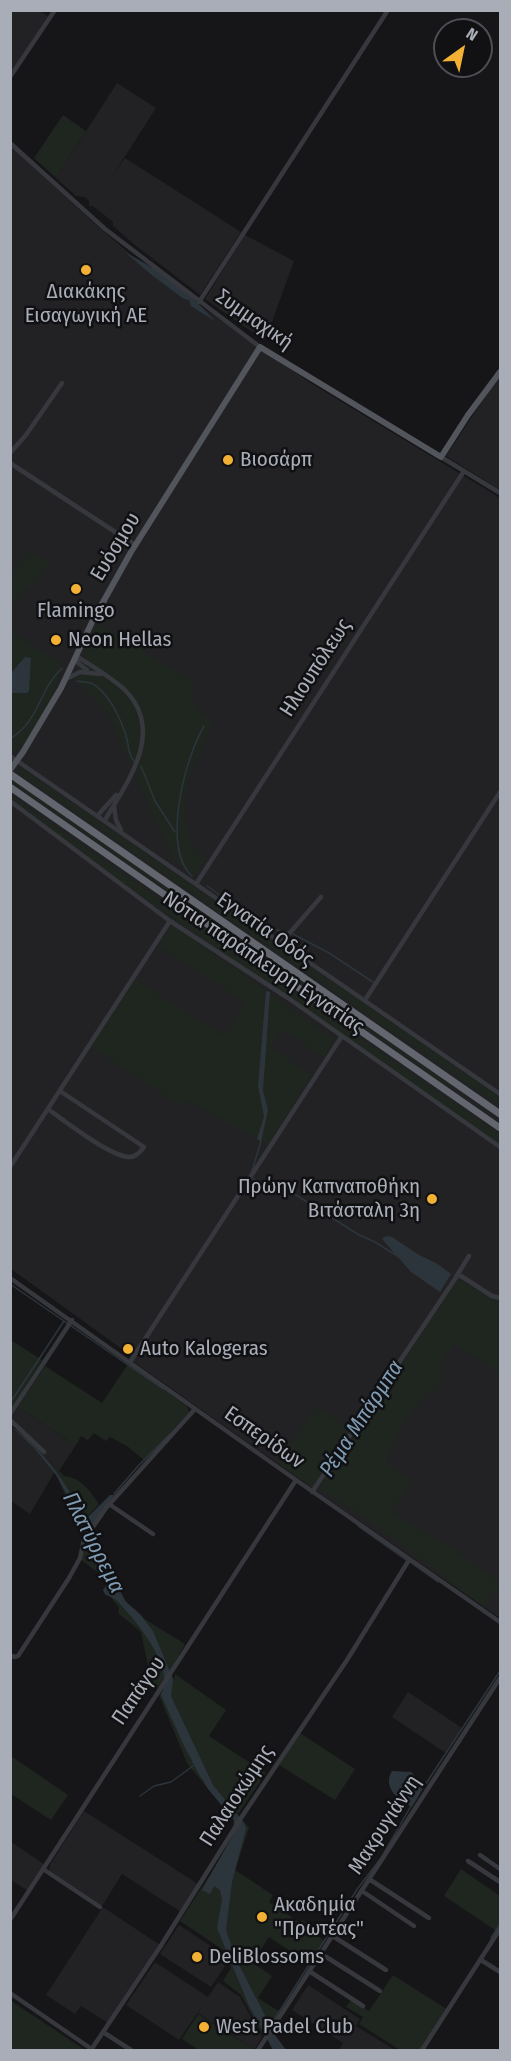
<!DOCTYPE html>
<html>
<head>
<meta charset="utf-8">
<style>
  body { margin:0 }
  #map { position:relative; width:511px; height:2061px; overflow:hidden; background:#161618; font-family:"Fira Sans Condensed",sans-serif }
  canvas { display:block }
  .frame { position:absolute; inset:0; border:12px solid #a8adb8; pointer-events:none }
  .north { position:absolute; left:433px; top:18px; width:60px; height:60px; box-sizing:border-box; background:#111113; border:2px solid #4d4f55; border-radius:50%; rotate:33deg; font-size:16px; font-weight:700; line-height:24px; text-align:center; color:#a8adb8 }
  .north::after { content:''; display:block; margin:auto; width:21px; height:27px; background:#f2b134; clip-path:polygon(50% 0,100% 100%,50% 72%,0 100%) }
</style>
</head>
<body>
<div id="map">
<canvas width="511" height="2061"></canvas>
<div class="frame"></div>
<div class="north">N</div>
</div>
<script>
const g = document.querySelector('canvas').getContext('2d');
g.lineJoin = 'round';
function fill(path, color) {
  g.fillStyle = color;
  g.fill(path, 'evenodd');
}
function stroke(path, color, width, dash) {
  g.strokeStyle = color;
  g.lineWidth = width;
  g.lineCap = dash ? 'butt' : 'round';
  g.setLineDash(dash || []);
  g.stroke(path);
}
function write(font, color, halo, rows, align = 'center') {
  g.font = font + ' "Fira Sans Condensed",sans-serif';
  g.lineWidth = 5;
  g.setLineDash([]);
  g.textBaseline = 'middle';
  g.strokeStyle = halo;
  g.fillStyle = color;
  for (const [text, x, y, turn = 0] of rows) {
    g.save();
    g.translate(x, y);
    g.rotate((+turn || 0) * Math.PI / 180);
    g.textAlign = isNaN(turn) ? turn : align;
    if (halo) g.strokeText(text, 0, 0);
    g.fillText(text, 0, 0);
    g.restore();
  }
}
fill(new Path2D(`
  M11,11H39L48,16L11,73Z
  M117,83L156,108L111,178L125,158L241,232L200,295L135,245L113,226V222L93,206H89V201L85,197L76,196L56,178Z
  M11,146L95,224L136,259L185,295L309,382L500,498V1618L329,1500L131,1360L133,1357L11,1269Z
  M245,235L294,261L265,341L205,299Z
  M500,374V490L446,456Z
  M17,1407L76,1445L59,1471L43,1454L45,1450L13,1421L11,1417Z
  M10,1427L31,1445L54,1473L30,1514L11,1501Z
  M408,1692L462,1728L446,1753L392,1717Z
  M84,1811L198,1884L181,1912L122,1874L102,1906L51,1873L49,1869L51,1863Z
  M10,1841L45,1865L28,1891L11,1880Z
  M103,1907L160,1945L108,2023L81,2006L75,2014L46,1995Z
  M179,1925L226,1956L227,1963L211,1987L160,1954Z
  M155,1962L208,1997L218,1982L240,1997L262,2037L254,2050L198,2013L203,2005L179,2040L126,2005Z
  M308,1985L360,2019L356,2026L395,2050H339L343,2043L292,2010Z`), '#222225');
fill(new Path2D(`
  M63,115L86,131L56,178L34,158Z
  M30,550L50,564C40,580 24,590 11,604V572Z
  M10,623L15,634L61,663L55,694L32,733L13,754L10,753Z
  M96,623L192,680C190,707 191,705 212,721C207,746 190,766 186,792C184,802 189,810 184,819L192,845L207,859L195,876L173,860L107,711L90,695L74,676L86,661L83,650Z
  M20,767L500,1097V1106L17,772Z
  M11,779L452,1086L450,1088L11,782Z
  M10,795L500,1135V1145L73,849L30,812L11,800Z
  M172,924L334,1039L324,1057L282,1030L271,1047L311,1075L268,1146L187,1100L182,1107L91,1047L135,980L224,1036L245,1002L158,946Z
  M458,1279L500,1303V1373L454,1344L437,1369L445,1377C436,1390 425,1397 415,1408C402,1423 393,1444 386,1463L413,1480L391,1511L454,1550L500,1583L499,1592H492L484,1607L365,1517L319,1489Z
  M11,1340L42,1360L11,1409Z
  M128,1364L187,1406L189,1412L145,1461L127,1446L110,1437L106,1441L94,1433L88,1440L81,1436L76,1445L17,1407L45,1366L102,1403Z
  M316,1407L351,1430L312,1487L278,1463Z
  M10,1425L30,1440L64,1476C82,1478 89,1490 99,1504L88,1516L104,1565L133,1612L185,1644L170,1672L156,1690L149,1670L141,1632L118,1613L119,1608L106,1591L105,1578L80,1559L82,1535L57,1476L31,1445Z
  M175,1674L226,1710L209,1736L266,1773L238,1814L226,1799L249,1828L235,1870L273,1895L269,1902L300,1923L302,1920L320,1931L317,1936L325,1941L310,1964L269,1937L253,1961L235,1951L272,1976L258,1998L280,2012L263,2036L241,1995L223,1981L231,1968L226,1952L180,1921L239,1830L235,1822L187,1763L159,1695L172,1676L174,1680Z
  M300,1733L355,1769L335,1800L279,1765Z
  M11,1756L68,1795L51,1820L11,1794Z
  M461,1869L500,1896V1929L498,1932L444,1896Z
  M393,1975L448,2010L421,2050H400L359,2024L363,2017L346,2007L351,2000L369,2011Z
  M10,2000L85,2050H11Z
  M198,2014L254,2050H199L182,2039Z`), '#1e261f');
fill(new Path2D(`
  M125,252L162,273L182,287L215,321L191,306L189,300L184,299L153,276Z
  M25,657L31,658L29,691L27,693H11V673Z
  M266,991L270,992L263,1091L268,1110L261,1142L257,1139L264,1116L258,1086Z
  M386,1236L392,1237L419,1255L436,1263L451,1274L440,1292L411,1272L382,1239Z
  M10,1426C44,1450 67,1483 85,1520L110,1495H114L89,1530L125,1601L140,1614L153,1631L173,1679L171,1696L213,1785L244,1823L246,1829L232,1882L226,1930L236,1959L275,2035L286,2050H273L249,2006L217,1928L222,1900L220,1890L214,1886L210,1894L202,1890L233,1835L234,1820L208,1789L185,1748L161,1695C174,1670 145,1634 130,1615C125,1610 119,1601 113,1598C110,1596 107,1596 105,1594L103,1590L110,1580L86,1542L80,1519L56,1475L33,1447Z
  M392,1771L411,1772L425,1785L412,1807C398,1800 382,1787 392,1771Z`), '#2c353c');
stroke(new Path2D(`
  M77,681C81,682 87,682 91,683C109,691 122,722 127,739C129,748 128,754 134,761
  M10,739C41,719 38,691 62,668
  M141,766L155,801L175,832
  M192,876C161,848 185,758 204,726
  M207,886L266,928L288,932
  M293,934L329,953L373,982
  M252,1171L261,1141
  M251,1178L296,1195L359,1235L375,1242L402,1259
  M10,1284L64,1321L10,1403
  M64,1321L163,1389
  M114,1494L138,1466L170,1434
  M100,1513L111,1498
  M358,1526L406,1560
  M410,1562L438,1582
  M104,1571L109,1583
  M193,1762L202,1778
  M425,1785L500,1671
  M140,1796L154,1786L171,1782L193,1766
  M491,1938L500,1924
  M270,2026L358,1888L381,1858L411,1806`), '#2c353c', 1.5);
stroke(new Path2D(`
  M10,77L55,10
  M10,143L105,229L260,347
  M199,302L388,10
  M10,453L26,435L62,383
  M441,457L500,493
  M10,463L135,545
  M76,656C92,666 111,677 125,690C166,732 127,782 105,820
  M76,656L78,663L87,670
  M66,679L80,672L100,674
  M10,756L500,1094
  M10,801L170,921L288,998L500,1147
  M114,806L116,820L121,830
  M98,815L116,795
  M196,884L464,471
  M281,943L321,897
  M365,1000L500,792
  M48,1109C65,1121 109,1156 129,1157C136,1157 140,1152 144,1147L60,1091
  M10,1167L170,921
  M456,1277L469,1256
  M10,1278L296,1480L500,1622
  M130,1362L342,1036
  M10,1414L72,1320
  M10,1420L44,1452
  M312,1492L457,1276H461L492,1296L500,1298
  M109,1504L153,1534
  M10,1655L14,1657L18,1656L69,1578L80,1558L84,1540L106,1508L195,1409
  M480,1855L500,1869
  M468,1861L500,1882
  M43,1869L100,1907
  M369,1879L429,1918
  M362,1891L414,1926
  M10,1920L296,1480
  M331,1935L386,1970
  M320,1953L380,1991
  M481,1960L500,1972
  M309,1971L363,2006
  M10,1993L93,2050
  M103,2032L131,2050
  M91,2050L160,1947L241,1818L347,1660L409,1560
  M258,2050L500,1678
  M422,2050L500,1929`), '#37383d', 4.5);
stroke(new Path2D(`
  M23,752L61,688L93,620L131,552L260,347L441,457L468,415L500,372`), '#53555c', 6);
stroke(new Path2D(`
  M10,774L500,1114
  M10,787L500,1128`), '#63666e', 7);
stroke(new Path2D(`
  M10,770L23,752`), '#53555c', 6);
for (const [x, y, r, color] of [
  [86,270,6,"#f2b134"],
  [228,460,6,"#f2b134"],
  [76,589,6,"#f2b134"],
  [56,640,6,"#f2b134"],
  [432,1199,6,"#f2b134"],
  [128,1349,6,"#f2b134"],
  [262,1917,6,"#f2b134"],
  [197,1957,6,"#f2b134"],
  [204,2027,6,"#f2b134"]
]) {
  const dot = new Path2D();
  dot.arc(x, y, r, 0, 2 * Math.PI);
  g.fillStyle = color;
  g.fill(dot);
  stroke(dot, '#111113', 2);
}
write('21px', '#a8adb8', '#111113', [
  ["Διακάκης",86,292,"center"],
  ["Εισαγωγική ΑΕ",86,316,"center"],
  ["Βιοσάρπ",240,460],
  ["Flamingo",76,611,"center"],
  ["Neon Hellas",68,640],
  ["Πρώην Καπναποθήκη",420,1187,"right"],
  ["Βιτάσταλη 3η",420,1211,"right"],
  ["Auto Kalogeras",140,1349],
  ["Ακαδημία",274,1905],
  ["\"Πρωτέας\"",274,1929],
  ["DeliBlossoms",209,1957],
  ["West Padel Club",216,2027]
], 'left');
write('21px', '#a8adb8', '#111113', [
  ["Συμμαχική",254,320,35],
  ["Ευόσμου",116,547,-59],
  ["Ηλιουπόλεως",316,668,-57],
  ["Εγνατία Οδός",265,930,35],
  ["Νότια παράπλευρη Εγνατίας",263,963,34],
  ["Εσπερίδων",264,1438,35],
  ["Παπάγου",139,1691,-56],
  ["Παλαιοκώμης",237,1796,-57],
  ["Μακρυγιάννη",385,1825,-57]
]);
write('italic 22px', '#7f9bb3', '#111113', [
  ["Ρέμα Μπάρμπα",362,1419,-57],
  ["Πλατύρρεμα",93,1543,63]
]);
</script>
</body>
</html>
